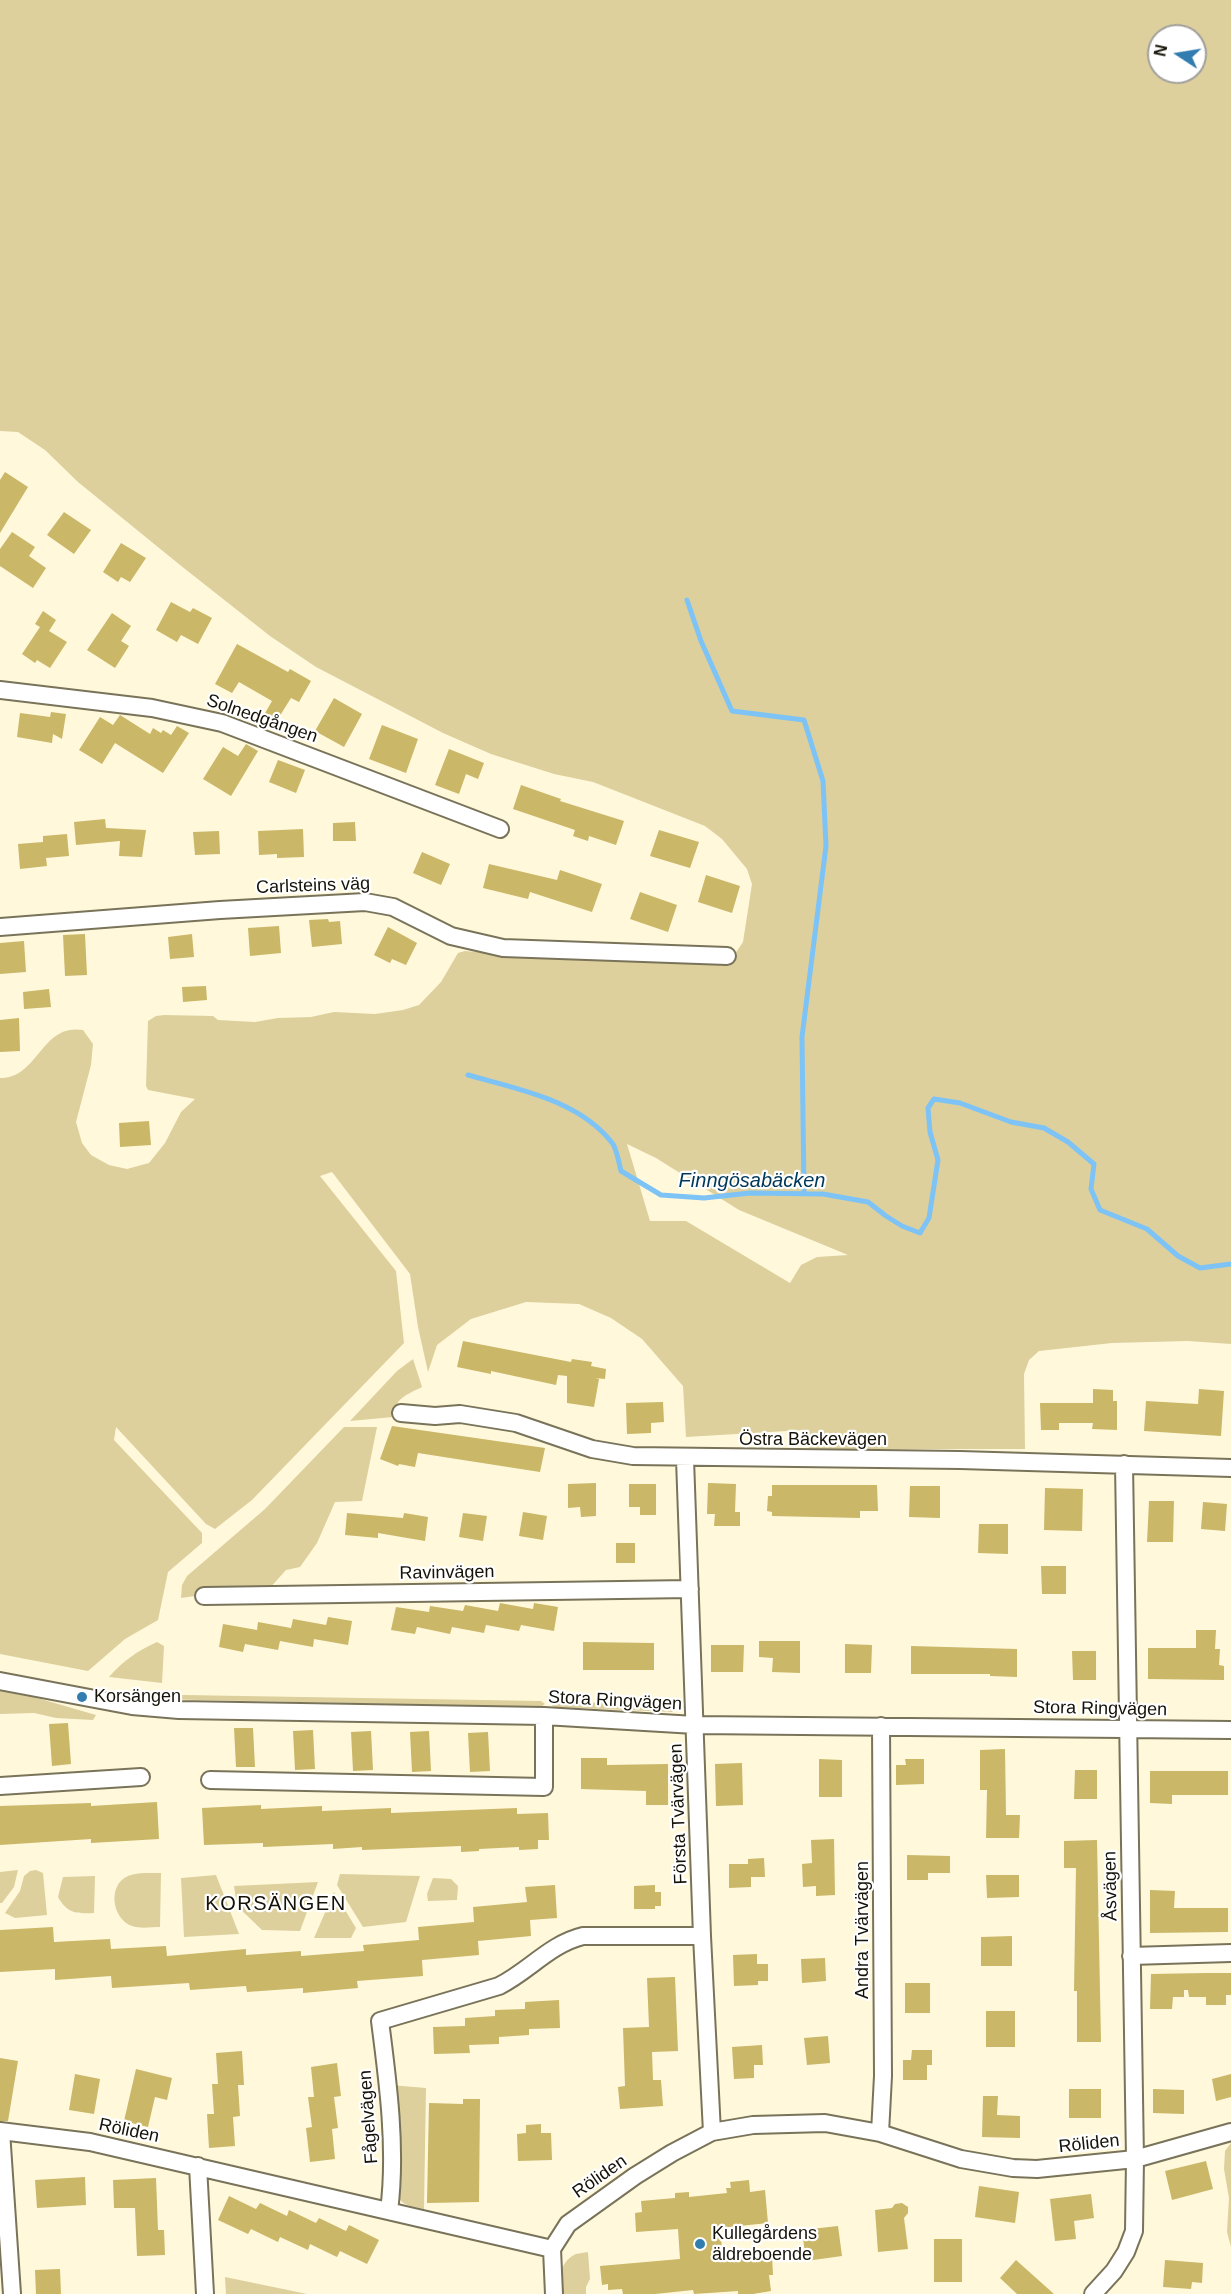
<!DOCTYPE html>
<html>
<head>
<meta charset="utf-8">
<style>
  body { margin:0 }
  #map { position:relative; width:1231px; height:2294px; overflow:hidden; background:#fff8db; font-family:Arial,sans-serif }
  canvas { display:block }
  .north { position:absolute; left:1147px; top:24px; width:60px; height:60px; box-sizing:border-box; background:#fff; border:2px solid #a1a09c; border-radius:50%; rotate:282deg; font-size:16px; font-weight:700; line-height:24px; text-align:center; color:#151208 }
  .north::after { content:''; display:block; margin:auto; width:21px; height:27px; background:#317db0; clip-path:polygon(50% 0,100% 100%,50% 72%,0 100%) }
</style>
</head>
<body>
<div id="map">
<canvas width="1231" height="2294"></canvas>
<div class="north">N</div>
</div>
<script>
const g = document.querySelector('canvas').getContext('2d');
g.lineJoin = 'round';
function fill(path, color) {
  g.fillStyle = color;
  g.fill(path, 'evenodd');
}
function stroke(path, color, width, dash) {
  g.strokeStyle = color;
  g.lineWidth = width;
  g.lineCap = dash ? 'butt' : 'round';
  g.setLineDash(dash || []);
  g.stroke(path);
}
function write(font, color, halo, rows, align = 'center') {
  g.font = font + ' Arial,sans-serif';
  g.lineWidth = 4.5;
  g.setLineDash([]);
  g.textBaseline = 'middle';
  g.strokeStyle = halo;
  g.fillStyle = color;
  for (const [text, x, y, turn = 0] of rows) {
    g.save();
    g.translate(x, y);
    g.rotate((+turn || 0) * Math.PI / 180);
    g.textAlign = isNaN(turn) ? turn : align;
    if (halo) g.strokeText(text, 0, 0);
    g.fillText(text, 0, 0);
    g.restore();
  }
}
fill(new Path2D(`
  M0,0H1231V1344L1188,1341L1112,1343L1039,1351L1029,1360L1024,1374L1025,1449H809L804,1430L686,1437L683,1386L642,1339L611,1318L579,1304L526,1302L471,1319L437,1345L428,1372L418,1327L410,1274L332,1172L320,1176L396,1271L404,1343L252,1500L215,1529L206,1524L116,1427L114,1440L202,1533V1543L168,1572L158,1620L125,1639L88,1671L0,1654V1078C39,1078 41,1023 83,1030L93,1044L91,1065L76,1122L82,1143L91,1155L109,1165L127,1169L149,1163L165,1143L181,1112L195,1099L148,1090L146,1086L148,1021L156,1016L164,1015L213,1016L218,1020L255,1022L278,1018L311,1017L334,1012L375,1014L403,1010L419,1005L441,982L458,953L465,951L499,954L629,958L728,964L743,942L752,884L747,869L722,839L705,826L593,782L554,774L491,754L443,733L316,667L270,636L180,565L78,482L45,450L18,432L0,431ZM1159,36H1195V72H1159ZM627,1144L656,1158L739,1210L848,1255L817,1257L801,1265L790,1283L686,1221H650Z
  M413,1359L422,1387C406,1395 395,1398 393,1417L350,1421L397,1371Z
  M344,1427H377L362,1501L335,1502L317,1543L300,1567L286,1570L269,1589L197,1592L195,1596L181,1598L182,1585L187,1576L265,1509Z
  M157,1642L164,1646L162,1683L109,1677C123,1661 137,1651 157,1642Z
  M0,1690L27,1695L96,1715L93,1720L56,1718L34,1713L0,1714Z
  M184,1695L541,1701L545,1704L541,1707L151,1699L155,1696Z
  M554,1702L672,1704L676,1708L672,1712L554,1707L552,1705Z
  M18,1870L14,1887L2,1903H0V1872Z
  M36,1870L43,1873L47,1915L15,1918L5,1913L20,1891L24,1876L30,1871Z
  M161,1873L160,1927C152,1927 140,1929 132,1926C112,1919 107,1885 128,1876C137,1872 151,1873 161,1873Z
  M340,1874L420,1876L406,1922L363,1927L337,1885Z
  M216,1875L239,1934L184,1937L181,1878Z
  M95,1876L94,1913C76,1914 67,1913 58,1897L63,1877Z
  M433,1878L451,1879L458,1886L457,1900L428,1901L427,1894Z
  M318,1882L300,1931L262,1930L237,1906L234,1886Z
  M334,1892L356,1928L351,1938H314Z
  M390,2085L426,2088L424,2209C411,2206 401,2206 396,2193Z
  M1231,2143V2247L1227,2232L1229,2198L1224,2169L1225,2151Z
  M588,2252L590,2279L586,2287V2294H559C558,2281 560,2262 574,2255C577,2253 585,2253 588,2252Z
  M225,2277L307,2294H226Z`), '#ddd09d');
stroke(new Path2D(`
  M687,600L701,641L732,711L804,720L823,781L826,846L802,1037L804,1194
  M468,1075C517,1089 580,1100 613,1144C617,1151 619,1163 621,1171L661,1195L704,1198L750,1193L823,1194L868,1202L886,1216L902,1226L920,1233L929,1218L938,1160L930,1132L928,1108L934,1099L960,1103L1011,1122L1044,1128L1068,1142L1094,1164L1091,1189L1100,1210L1147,1229L1178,1256L1200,1268L1231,1264`), '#7dc3f6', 5);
fill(new Path2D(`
  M5,472L28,487L0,533V480Z
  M64,512L91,530L74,554L47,535Z
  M12,532L35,547L29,556L46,568L33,588L0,566V549Z
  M121,543L146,558L130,582L121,577L118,582L103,572Z
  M171,602L190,612L193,608L212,618L198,644L181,635L177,642L156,630Z
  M43,611L56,620L49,631L67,642L50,668L37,660L35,663L22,654L40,627L35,624Z
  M112,613L131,626L121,641L129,646L115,668L87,650Z
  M237,644L288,672L290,669L311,681L299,702L291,698L276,722L264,715L272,701L239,682L232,693L215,684Z
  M334,698L362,714L344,747L315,731Z
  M51,712L66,714L62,739L53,734L52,743L17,737L20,713L50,717Z
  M120,715L150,734L153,728L161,733L163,730L171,735L177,726L189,733L163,773L115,743L102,764L79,750L100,717L113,725Z
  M382,725L418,739L406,773L369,759Z
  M246,744L258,751L231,796L203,779L223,747L238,756Z
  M449,749L484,763L478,779L466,774L459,794L435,785Z
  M278,760L305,770L296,793L269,782Z
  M521,785L561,799L560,801L624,821L616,845L589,836L588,841L573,836L575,830L513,809Z
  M105,819L106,828L146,830L142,857L119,856L120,841L76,845L74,822Z
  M355,822L356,841H333V823Z
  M303,829L304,857L277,858V854L259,855L258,831Z
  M659,830L699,842L690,868L650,856Z
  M219,831L220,854L195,855L193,832Z
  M67,834L69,856L46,858L47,866L20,869L18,844L43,842V836Z
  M422,852L450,864L441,885L413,873Z
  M489,864L557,880L560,870L602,884L592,912L530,892L528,899L483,888Z
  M706,875L740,886L732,913L698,902Z
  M640,892L677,905L668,932L630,919Z
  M328,919L329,922L340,921L342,944L312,947L309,920Z
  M279,926L281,953L250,956L248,928Z
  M388,927L417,943L406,965L392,959L390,963L374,955Z
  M85,934L87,975L65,976L63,935Z
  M192,934L194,957L170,959L168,937Z
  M24,941L26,972L0,974V943Z
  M206,986L207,1000L183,1002L182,987Z
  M49,989L51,1007L24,1009L23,992Z
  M19,1018L20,1051L0,1052V1020Z
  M149,1121L151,1145L120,1147L119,1123Z
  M463,1341L571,1362L572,1359L592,1362L591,1366L606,1369L605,1379L595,1378L599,1379L594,1407L567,1403V1376L558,1375L556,1385L491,1371V1374L457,1367Z
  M1093,1389L1113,1390V1401H1117V1430L1092,1429L1093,1423H1059V1430H1041L1040,1403H1093Z
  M1199,1389L1224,1391L1221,1436L1144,1431L1146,1401L1198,1404Z
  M663,1402L664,1422L651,1423V1433L627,1434L626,1403Z
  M392,1426L545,1448L540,1472L418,1453L415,1467L399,1464L398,1466L380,1459Z
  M596,1483V1516L581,1517L580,1507L568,1508V1484Z
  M708,1483L736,1484L735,1512H740V1526H714L715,1514H707Z
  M629,1484H656V1515H640V1507H629Z
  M772,1485H877L878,1511H860V1518L772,1516V1512L767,1511L768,1496H772Z
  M910,1486H940V1518L909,1517Z
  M1045,1488L1083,1489L1082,1531L1044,1530Z
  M1149,1501H1174L1173,1542H1147Z
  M1203,1502L1227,1504L1225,1531L1201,1529Z
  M523,1512L547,1516L543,1540L519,1536Z
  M347,1513L403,1518L404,1513L428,1517L425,1541L378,1533V1538L345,1535Z
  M463,1513L487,1516L483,1541L459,1537Z
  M979,1524H1008V1554L978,1553Z
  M616,1543H635V1563H616Z
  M1041,1566H1066V1594H1042Z
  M500,1603L533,1609L534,1603L558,1607L554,1631L521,1625L519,1631L486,1625L484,1633L452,1627L450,1634L417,1627L415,1634L391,1630L396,1607L429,1612L430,1606L463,1611L465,1605L498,1611Z
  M328,1617L352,1621L348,1645L314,1639L313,1647L280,1641L278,1650L245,1644L243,1652L219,1647L223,1624L257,1630L258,1622L291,1628L293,1619L326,1625Z
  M1196,1630H1216L1215,1649H1220L1219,1665L1224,1666V1680L1148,1679V1648H1196Z
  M759,1641H800V1673L772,1672L773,1658L759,1657Z
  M583,1642L654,1643V1670H583Z
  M845,1644L872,1645L871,1673H845Z
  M711,1645H744L743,1672H711Z
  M911,1646L1017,1649V1677L990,1676V1674H911Z
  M1072,1651H1096V1680H1073Z
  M68,1723L71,1764L52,1766L49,1724Z
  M234,1728H253L255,1767H236Z
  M313,1730L315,1769L295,1770L293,1731Z
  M371,1731L373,1770L353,1771L351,1732Z
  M429,1731L431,1771L412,1772L410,1732Z
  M488,1732L490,1771L470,1772L468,1733Z
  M1005,1749L1006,1815H1020L1019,1838H986L987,1790H980V1750Z
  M581,1758H607V1765L668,1764V1805H646V1791L581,1789Z
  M819,1759L842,1760V1797H819Z
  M905,1759H924V1784L896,1785V1765H906Z
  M742,1763L743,1805L716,1806L715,1764Z
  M1075,1770H1097V1799H1074Z
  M1150,1771H1228V1795H1172V1804L1150,1803Z
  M157,1802L159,1839L91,1843V1839L0,1845V1806L91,1803V1806Z
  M261,1805V1809L322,1806V1811L391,1808V1813L517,1808V1814L548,1813L549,1840H538V1849L519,1850V1847L479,1849V1851L461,1852V1846L362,1850V1847L333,1849V1844L263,1847V1843L204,1845L202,1808Z
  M834,1839L835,1895L816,1896V1886L803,1887L802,1864L812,1863L811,1840Z
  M1097,1840L1101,2042H1077V1991H1074L1076,1868H1064V1841Z
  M907,1855L950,1856V1873H928V1880H907Z
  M764,1858L765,1877H751V1887L729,1888V1864H748V1859Z
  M986,1875H1019V1897L987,1898Z
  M555,1885L557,1918L530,1920L531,1936L478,1941L479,1955L422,1960L423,1976L357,1981L358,1988L303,1993V1988L247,1992L246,1986L190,1990L189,1983L112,1988L111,1976L55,1980V1969L0,1972V1930L53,1927L54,1942L110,1939L111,1949L166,1946L167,1956L246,1949V1955L301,1951V1956L364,1951L363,1945L419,1940L418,1927L474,1922L473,1907L527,1902L525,1887Z
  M655,1885V1892H661V1906H655V1909H634V1886Z
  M1150,1890L1175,1891L1174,1908H1228V1932L1150,1933Z
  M1012,1936V1966H981V1937Z
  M757,1954V1964H768V1981H758V1985L734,1986L733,1955Z
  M825,1958L826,1981L802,1983L801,1959Z
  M1206,1973H1231V1995H1226V2005H1206V1997H1189L1188,1990H1184V1997H1173L1172,2009H1150L1151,1974Z
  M675,1977L678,2051L652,2052L653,2080H661L663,2106L620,2109L618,2087L625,2086L623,2028L649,2027L647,1978Z
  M905,1983H930V2013H905Z
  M559,2000L560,2028L529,2029V2035L499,2037V2044L469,2045L470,2053L434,2054L433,2027L465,2026V2018L495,2016V2010L525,2009V2002Z
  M986,2011H1015V2047H986Z
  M828,2036L830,2063L807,2065L804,2038Z
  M762,2045L763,2065H754V2078L734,2079L732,2047Z
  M912,2050H932V2065H927V2080H903V2060H911Z
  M242,2051L244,2085H238L240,2116L233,2117L235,2146L209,2148L207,2114H214L212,2084H218L216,2053Z
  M0,2058L18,2061L8,2121H0Z
  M337,2063L341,2096L334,2097L338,2128L332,2129L335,2159L310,2162L306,2128L312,2127L308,2097H314L311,2067Z
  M136,2069L172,2078L167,2100L155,2097L148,2127L124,2121Z
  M75,2074L100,2079L94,2114L69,2110Z
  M1231,2074V2097L1216,2101L1212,2079Z
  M1069,2089H1101V2118H1069Z
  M1153,2089L1184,2090V2114L1153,2113Z
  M983,2096H998L997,2115L1020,2116V2138L982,2137Z
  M463,2099H480L479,2202L427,2203L429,2103L463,2104Z
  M541,2124V2133H551L552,2160L518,2161L517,2134L526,2133V2125Z
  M1206,2161L1213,2189L1172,2200L1165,2171Z
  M85,2177L86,2205L37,2208L35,2180Z
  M156,2178L158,2230H164L165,2255L137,2256L135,2208H114L113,2180Z
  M749,2180L750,2192L765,2190L768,2223L720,2228L723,2260L772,2256L773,2275H769L771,2291L753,2294H738V2291L694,2294L693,2290L655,2294H623L622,2289L608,2290V2284L602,2285L600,2266L680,2259L678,2229L636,2232L635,2213L642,2212L641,2201L675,2198V2193L689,2192V2197L727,2193L726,2188H731L730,2182Z
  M979,2186L1019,2192L1015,2223L975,2217Z
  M1091,2194L1094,2218L1074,2221L1076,2239L1055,2241L1050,2199Z
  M229,2196L256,2209L260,2203L287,2216L289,2210L316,2223L319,2218L346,2231L349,2225L379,2240L367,2264L340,2251L337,2257L310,2244L308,2250L280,2237L278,2242L251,2229L248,2234L218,2220Z
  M902,2203L908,2207V2213L904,2218L908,2249L878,2252L875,2210L892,2208L895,2204Z
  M838,2226L842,2256L806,2261L802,2230Z
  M934,2239H962V2282H934Z
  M1016,2260L1054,2294H1017L1000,2278Z
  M1165,2260L1203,2263L1202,2283L1192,2282L1191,2289L1163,2287Z
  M60,2269L61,2294H36L35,2270Z`), '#cab768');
const minor = new Path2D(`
  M0,690L152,708L222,723L500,829
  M0,927L220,910L365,902L393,907L451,936L503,948L727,956
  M401,1413L435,1416L460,1414L516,1423L592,1449L633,1456L960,1460L1231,1468
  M685,1459L702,1936L712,2132
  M204,1596L690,1589
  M0,1681L132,1706L179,1710L544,1716L695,1725L1231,1730
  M210,1780L544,1787V1716
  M0,1786L141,1777
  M1131,1956L1231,1953
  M0,2131L90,2142L552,2249L568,2224L635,2176L672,2153L712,2132L753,2125L825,2123L880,2133L961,2159L1013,2168L1037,2169L1135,2159L1231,2132
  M1,2131L12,2294
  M880,2133L883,2076L881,1726
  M198,2166L205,2294
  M389,2211C397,2150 388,2082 380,2021L499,1986C529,1971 550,1944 583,1936H702
  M552,2249L554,2294
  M1093,2294L1114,2271L1126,2252L1134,2231L1135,2159L1124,1464`);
stroke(minor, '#79735a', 20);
stroke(minor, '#fff', 16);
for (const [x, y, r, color] of [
  [82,1697,6,"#317db0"],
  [700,2244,6,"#317db0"]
]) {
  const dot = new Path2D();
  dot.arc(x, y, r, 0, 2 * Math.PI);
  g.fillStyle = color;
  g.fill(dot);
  stroke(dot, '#fff', 2);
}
write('18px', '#151208', '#fff', [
  ["Solnedgången",262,719,19],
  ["Carlsteins väg",313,886,-2],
  ["Östra Bäckevägen",813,1440],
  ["Ravinvägen",447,1573,-1],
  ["Stora Ringvägen",615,1701,3],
  ["Stora Ringvägen",1100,1709,1],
  ["Första Tvärvägen",679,1814,-92],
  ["Åsvägen",1111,1886,-91],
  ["Andra Tvärvägen",863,1930,-90],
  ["Fågelvägen",369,2117,-94],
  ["Röliden",129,2131,12],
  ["Röliden",1089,2144,-6],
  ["Röliden",600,2177,-35]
]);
write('18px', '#151208', '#fff', [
  ["Korsängen",94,1697],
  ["Kullegårdens",712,2234],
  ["äldreboende",712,2255]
], 'left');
write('italic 20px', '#003859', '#fff', [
  ["Finngösabäcken",752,1181]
]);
g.letterSpacing = '1.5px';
write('20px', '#151208', '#fff', [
  ["KORSÄNGEN",276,1904]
]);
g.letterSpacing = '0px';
</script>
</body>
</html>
